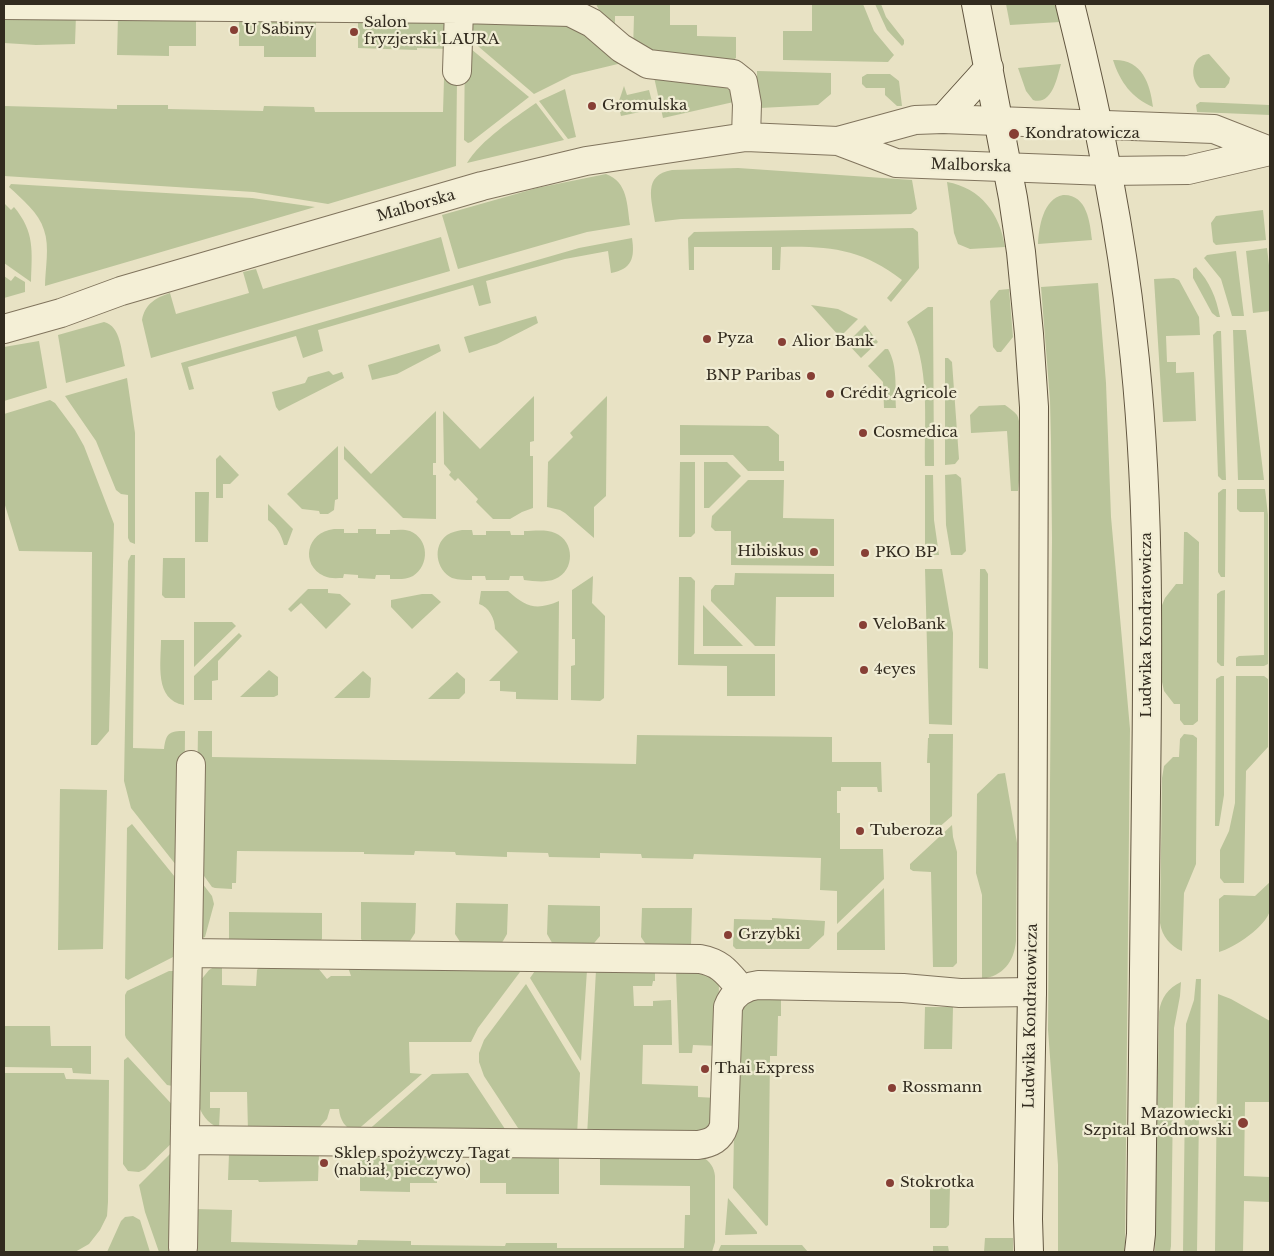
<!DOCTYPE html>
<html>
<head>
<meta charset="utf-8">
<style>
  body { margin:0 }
  #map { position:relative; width:1274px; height:1256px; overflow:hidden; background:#e8e2c4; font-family:"Libre Baskerville",serif }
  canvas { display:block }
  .frame { position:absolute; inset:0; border:5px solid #322b1f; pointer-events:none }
</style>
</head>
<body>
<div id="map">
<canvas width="1274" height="1256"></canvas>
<div class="frame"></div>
</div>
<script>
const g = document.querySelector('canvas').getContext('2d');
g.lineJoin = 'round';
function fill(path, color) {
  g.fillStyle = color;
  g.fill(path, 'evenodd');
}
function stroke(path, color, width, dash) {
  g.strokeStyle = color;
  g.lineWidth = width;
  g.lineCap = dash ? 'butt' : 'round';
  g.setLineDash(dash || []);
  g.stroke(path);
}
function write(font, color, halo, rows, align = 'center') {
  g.font = font + ' "Libre Baskerville",serif';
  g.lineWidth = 4.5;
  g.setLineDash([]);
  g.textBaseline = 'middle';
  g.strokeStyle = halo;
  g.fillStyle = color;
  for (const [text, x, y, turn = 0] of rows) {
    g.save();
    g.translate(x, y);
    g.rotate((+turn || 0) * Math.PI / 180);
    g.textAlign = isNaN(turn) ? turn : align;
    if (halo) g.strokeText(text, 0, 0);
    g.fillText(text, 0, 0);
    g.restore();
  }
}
fill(new Path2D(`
  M596,4H670V25H697V36L736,37V58L731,61L633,50L634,16H615V34L602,16Z
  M812,4H863L874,31L894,55L888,62L783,60V31H812Z
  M875,4H881L886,17L904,40V44L902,46L887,30Z
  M1006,4H1056L1060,22L1010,25Z
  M4,15H76L75,44L36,45L4,43Z
  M118,16L196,17V46H169V56L117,55Z
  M239,17L316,21V57H264V46H239Z
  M358,19L443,22L445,23L451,49L417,48V50L358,48Z
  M550,21L578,28L622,63L572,75L534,94L465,35L470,25L475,22Z
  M465,44L529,97L471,142L468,143L464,140Z
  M1209,54L1230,78L1229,83L1225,88H1200C1189,78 1191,55 1209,54Z
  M1113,60C1142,59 1150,83 1153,107C1132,98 1120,82 1113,60Z
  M1061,64C1057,78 1052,106 1033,100L1026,91L1018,68Z
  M757,71L831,73V94L818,105L760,108L757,104Z
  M867,74H890L899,81L902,106H897L885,95V88H866L862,84V77Z
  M654,77L725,87L734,94L738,101L663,118Z
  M444,79H457L456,166L328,204L254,192L4,176V106L117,109V105H168V109L263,111L264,106L314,107L315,112H443Z
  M624,86L627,95L649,90L654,109L621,116L618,104Z
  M565,89L576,137L568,139L539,101Z
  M1200,102L1269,105L1270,106V115L1197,112L1196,105Z
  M536,103L564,140L467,163C481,140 513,119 536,103Z
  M738,168L912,180L917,209L911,214L681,219L655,222C652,200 642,175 672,170Z
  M606,174C628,182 627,205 630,225L587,232L458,269L442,215L537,188Z
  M947,182C981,188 1000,214 1005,247L970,249L958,244L954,233Z
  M11,184L252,198L315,207L45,286C45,269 50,247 44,230C39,213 22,199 9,187Z
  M1063,195C1087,194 1090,222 1092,240L1038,244C1039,227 1043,199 1063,195Z
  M4,203L11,210L14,207C35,232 32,251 31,282L4,263Z
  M1263,210L1266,240L1216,245L1213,242L1211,223L1216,216Z
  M913,228L918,232L919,268L891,302L887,298L902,280C862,249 829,246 781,247L780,270H772V247H694V270H689L688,238L694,232Z
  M441,237L450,271L151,358L142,320C145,304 155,298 170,293L176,314L249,293L243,272L256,269L263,289Z
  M632,238C635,258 632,269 611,273L608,251L565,259L486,281L491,303L479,306L473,285L318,330L323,351L303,358L296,336L188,367L194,389L189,390L181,363L579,248Z
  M1267,248L1270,274V311L1253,313L1246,251Z
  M1236,251L1244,316H1232L1221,279L1204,258L1207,255Z
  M1196,267C1210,282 1216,297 1220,317H1217L1212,313L1193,278V269Z
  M4,276L11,281L15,276L25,282V292L4,298Z
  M1174,278L1179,280L1199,317L1200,335L1166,336L1167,362H1176V373L1194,372L1196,421L1163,422L1154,279Z
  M1098,283L1106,383L1111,517L1130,729L1125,1243L1124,1252H1058V1165L1048,1030L1052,539L1051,442L1050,400L1041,287Z
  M1009,289L1013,337L1001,352H997L993,347L990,301L999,290Z
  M811,305L838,309L858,319L840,337Z
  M928,307H933L934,466H925C924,419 931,364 907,322Z
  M536,316L538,323L497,344L469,353L464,337Z
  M104,322C121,326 121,351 125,366L66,383L58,335Z
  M865,325L878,342L861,358L847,343Z
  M1233,330H1246L1264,480H1238Z
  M1217,331H1221L1226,480H1222L1218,476L1213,335Z
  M39,341L47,388L4,401V347Z
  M439,344L441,351L397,374L372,380L368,365Z
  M885,349H888C898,366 895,390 896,408H884L883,382L868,366Z
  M945,358H948L952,362L959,459L955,464L945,465Z
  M329,371L333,375L342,372L344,378L279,411L276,407L272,392L305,383L308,377Z
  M127,378L135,433V544L130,542L128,538V495L121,494L116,490L96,441L65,396Z
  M534,396V441L530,442V456H533V508L522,512L510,519H493L476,502L478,499L458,478L455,481L449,475L451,472L444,464L443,411L480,449Z
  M607,396L606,496L594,507V538L565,513L560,510L547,507L548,462L573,437L570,433Z
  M50,400L55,403L75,430L84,446L114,524L109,731L97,745H91L92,552L19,551L4,502V414Z
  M1005,405C1009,408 1014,411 1017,415C1023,424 1020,478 1018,491H1011L1007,431L971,433L970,415L979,406Z
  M436,411V463H433V475H436V519L403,518L344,459V446L371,474Z
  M680,425L768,426L779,435V461H784V471H748L733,455H680Z
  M338,446V499L335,500L334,510L328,514H320L319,511L302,509L287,494Z
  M220,455L239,475L230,484H223V498H216V459Z
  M680,462H695V533L691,537H679Z
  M704,462H727L741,476L709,508H704Z
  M956,474L961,478L966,551L962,555H951L946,525L945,475Z
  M925,475H933L934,520L939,555H925Z
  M748,480H784L783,518L834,519V566L731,565V531H715L711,527L712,516Z
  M1223,489H1226L1225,577H1221L1218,572V493Z
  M1237,489H1265L1268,515V664L1264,666H1236V658L1239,656L1264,655V512H1240L1237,509Z
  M195,492H209L208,542H195Z
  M268,504L293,529L287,545H284C281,534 277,527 268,520Z
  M334,529H344V533H358V529H376V534H390V530C397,530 404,529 410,531C429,539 430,565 413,576C406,580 398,579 390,579V575H376L375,579L358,578V575L344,574L343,578C337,578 330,579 324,576C300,565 306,532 334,529Z
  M462,530H472L473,535H486V531H510L511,535H524V531C534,531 546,529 555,533C575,541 575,571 555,579C546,583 534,581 524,580L523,576H510L509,580H486L485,576H472V580C465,580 459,580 452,578C436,570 432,546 447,535C452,532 457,531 462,530Z
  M1184,532H1187L1199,542L1198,721L1193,725H1184L1180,720V704H1174L1164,691L1162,682V605L1165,598L1176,584H1183Z
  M131,555H135L133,748L164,749C166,733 169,731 185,731L184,862L176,865L131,808L124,781L128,561Z
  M163,558H185V598H165L162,595Z
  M925,569H942L953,633L952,725L929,724Z
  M980,569H985L988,574V669L979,668Z
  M735,573L834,574V597H776L775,646H755L711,601V590L715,585H734Z
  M593,576L592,603L605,616L604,698L600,701L571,700V666L575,665V639H572V590Z
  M679,577H691L695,581L694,654H775V696H727V666L678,665Z
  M308,589H328V593L340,594L351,604L326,629L301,603L291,612L288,609Z
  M1225,590L1224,666H1221L1217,662V594L1221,591Z
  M481,591H508C526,607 536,611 559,601L558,700L516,699V692L500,691V681H489L518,652L495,629C495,619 489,607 479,604Z
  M422,594H432L441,602L412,629L391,607V600Z
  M703,605L743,646H703Z
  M194,622H232L236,626L194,667Z
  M239,633L242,636L218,661V680L212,681V700H194V676Z
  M161,640H184V705C154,700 161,663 161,640Z
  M269,670L278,677V695L274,697H240Z
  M363,671L371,678L370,697L369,698H334Z
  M457,672L465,679V693L459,699H428Z
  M1221,676H1224V795L1219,826H1215L1216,679Z
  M1236,676H1264L1268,679V747L1246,771L1244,883H1224L1220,878V850L1229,831L1235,803Z
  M198,731H212V757L636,764L637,735L832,737V762H881L882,792H878L877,787H841V791H837V813H840V849H883L884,879L837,924V891L820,890L821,858L694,854L693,859L642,858L641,854L600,853V858L549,857L548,853L507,852V857L456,855L455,852L415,851L414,855L364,854V852L237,851L236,883H232V889L215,888L212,887L199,869L196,859Z
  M929,734H953L952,816L930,835V763H927L928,738H929Z
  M1184,734L1193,735L1197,738L1196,864L1184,893L1182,951C1170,946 1162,936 1160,923L1162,778L1164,766L1173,757H1179L1180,739Z
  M1005,773L1017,843L1016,941C1014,962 1003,976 982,979V895L976,873L977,794L998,774Z
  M60,789L107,790L103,949L58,950Z
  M132,824L179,882L175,956L128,980L125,978L127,828Z
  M952,825L953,837L957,852V963L953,967H933L931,872L913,871L910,869V864Z
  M1270,882C1270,890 1272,901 1270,910C1267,926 1234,948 1219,952V899L1224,895L1255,896Z
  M202,883L212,896L214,904L205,937L200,939Z
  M884,888L885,950H837V933Z
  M361,902L416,903L415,933L406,947H366L361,939Z
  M456,903L508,904L507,934L499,948H464L455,934Z
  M548,905L600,906V936L590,948H555L547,934Z
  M642,908H692L691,946L649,949L641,937Z
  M229,912L322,913V939L314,947L229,941Z
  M772,918L825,921L824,935L809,949H736L733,946L734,919L772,920Z
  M262,963L318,968L327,979L331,976H351L348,967L517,965L520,972L478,1028L471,1042H409L410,1073L422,1074L355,1132C345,1128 340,1120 339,1109H330L327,1119L317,1130L248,1131L247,1092H210V1108H220L219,1128C207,1123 201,1114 197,1101L200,981L209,970L217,965L222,968V985L256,986L257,970Z
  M539,965L587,970L581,1061L530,978Z
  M695,967L719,982L718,1046L693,1045L692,1053H679L676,971Z
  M596,970H670V972L655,973V981H653L652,986H633L634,1006H653V1001L671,1000L672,1045H643L642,1084L698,1086V1097L717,1098V1111L706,1132L587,1136Z
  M169,971H175L173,1086L167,1085L126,1038L125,1035V995L127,991Z
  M1196,979H1201L1197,1252H1183L1186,1024L1194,1000Z
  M1181,982L1180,996L1174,1028L1171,1246L1170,1252H1155L1159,1012C1161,998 1168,988 1181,982Z
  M526,984L580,1073L577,1136L526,1135L518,1128L484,1076L479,1062V1053L484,1040Z
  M1218,994L1231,999L1270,1021V1102H1245L1244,1176L1270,1177V1202L1244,1201L1243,1252H1215Z
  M781,995V1016H778L777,1056H770L768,1225L766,1226L733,1188L736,1023C739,1013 743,1004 752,999Z
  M925,1007H953L952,1049H924Z
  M4,1026H50L51,1046H91V1074L73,1073L72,1068L4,1067Z
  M128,1057L179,1112V1136L145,1169L139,1172L128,1171L123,1164L124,1060Z
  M4,1073H64L66,1079L109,1080L108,1202L107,1216L100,1230L89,1244L75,1252H4Z
  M468,1073L505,1129L502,1135L365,1133L432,1074Z
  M174,1150L177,1252H159L145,1212L139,1185Z
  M230,1151L319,1154L318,1181L259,1182L258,1180H228L229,1154Z
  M555,1153L559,1157V1194H506V1183H480V1156Z
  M604,1154L703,1157C710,1162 714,1167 715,1176V1242L712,1252H190L195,1209L232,1210L231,1242L357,1245L358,1240L411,1241V1245L505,1246L506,1243H557V1248H684L685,1215H690V1186L600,1185V1158Z
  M360,1155H437V1183H410V1192L360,1191Z
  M930,1187H950L949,1225L946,1228H930Z
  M728,1198L757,1232V1234L725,1235Z
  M133,1216L140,1220L150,1252H107L121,1221L125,1217Z
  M985,1238H1013V1252H984Z
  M721,1245H802L808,1252H718Z
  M933,1246H948L949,1252H933Z`), '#bac49a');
const minor = new Path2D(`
  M4,5L459,9L570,12L592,23L621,48L648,64L733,74L743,82L747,104L746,137
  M457,71L459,9
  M838,141L896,163L1107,171L1188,170L1270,151
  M4,329L61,313L121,291L482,186L586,161L746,137L838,141L915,120L943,119L1214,129L1270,151
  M188,953L700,959C722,963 728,974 742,990
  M185,1140L698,1145C711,1143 720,1139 724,1126L728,1007C733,993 744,987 758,985L903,988L960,993L1032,992
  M183,1248L191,765`);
const secondary = new Path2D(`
  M976,4L1013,198L1021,252L1029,334L1034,407L1032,992L1028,1219L1029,1252
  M1070,4C1097,112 1120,222 1132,333C1150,486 1148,639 1146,793C1144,940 1143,1087 1141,1234L1139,1252
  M943,119L989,68`);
stroke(minor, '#80745d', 30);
stroke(secondary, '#625640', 30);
stroke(minor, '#f4efd6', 28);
stroke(secondary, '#f4efd6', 28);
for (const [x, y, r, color] of [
  [234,30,5,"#873f35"],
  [354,32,5,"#873f35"],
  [592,106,5,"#873f35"],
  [1014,134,6,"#873f35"],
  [707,339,5,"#873f35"],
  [782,342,5,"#873f35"],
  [811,376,5,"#873f35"],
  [830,394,5,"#873f35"],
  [863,433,5,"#873f35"],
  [814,552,5,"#873f35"],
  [865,553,5,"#873f35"],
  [863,625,5,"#873f35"],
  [864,670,5,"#873f35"],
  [860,831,5,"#873f35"],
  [728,935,5,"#873f35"],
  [705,1069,5,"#873f35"],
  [892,1088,5,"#873f35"],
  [1243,1123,6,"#873f35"],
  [324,1163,5,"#873f35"],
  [890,1183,5,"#873f35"]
]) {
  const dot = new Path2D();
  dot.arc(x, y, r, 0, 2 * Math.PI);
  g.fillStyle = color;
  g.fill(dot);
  stroke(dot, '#f0ecd3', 2);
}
write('15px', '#322b1f', '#f0ecd3', [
  ["Salon",364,23],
  ["fryzjerski LAURA",364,40],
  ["U Sabiny",244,30],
  ["Gromulska",602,106],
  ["Kondratowicza",1025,134],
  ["Pyza",717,339],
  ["Alior Bank",792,342],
  ["BNP Paribas",801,376,"right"],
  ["Crédit Agricole",840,394],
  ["Cosmedica",873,433],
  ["Hibiskus",804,552,"right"],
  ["PKO BP",875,553],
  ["VeloBank",873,625],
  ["4eyes",874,670],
  ["Tuberoza",870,831],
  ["Grzybki",738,935],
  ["Thai Express",715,1069],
  ["Rossmann",902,1088],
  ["Mazowiecki",1232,1114,"right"],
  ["Szpital Bródnowski",1232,1131,"right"],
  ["Sklep spożywczy Tagat",334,1154],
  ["(nabiał, pieczywo)",334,1171],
  ["Stokrotka",900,1183]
], 'left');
write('15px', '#322b1f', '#f0ecd3', [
  ["Malborska",971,166,2],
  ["Malborska",416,206,-16],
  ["Ludwika Kondratowicza",1147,625,-90],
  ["Ludwika Kondratowicza",1031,1016,-89]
]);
</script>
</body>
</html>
